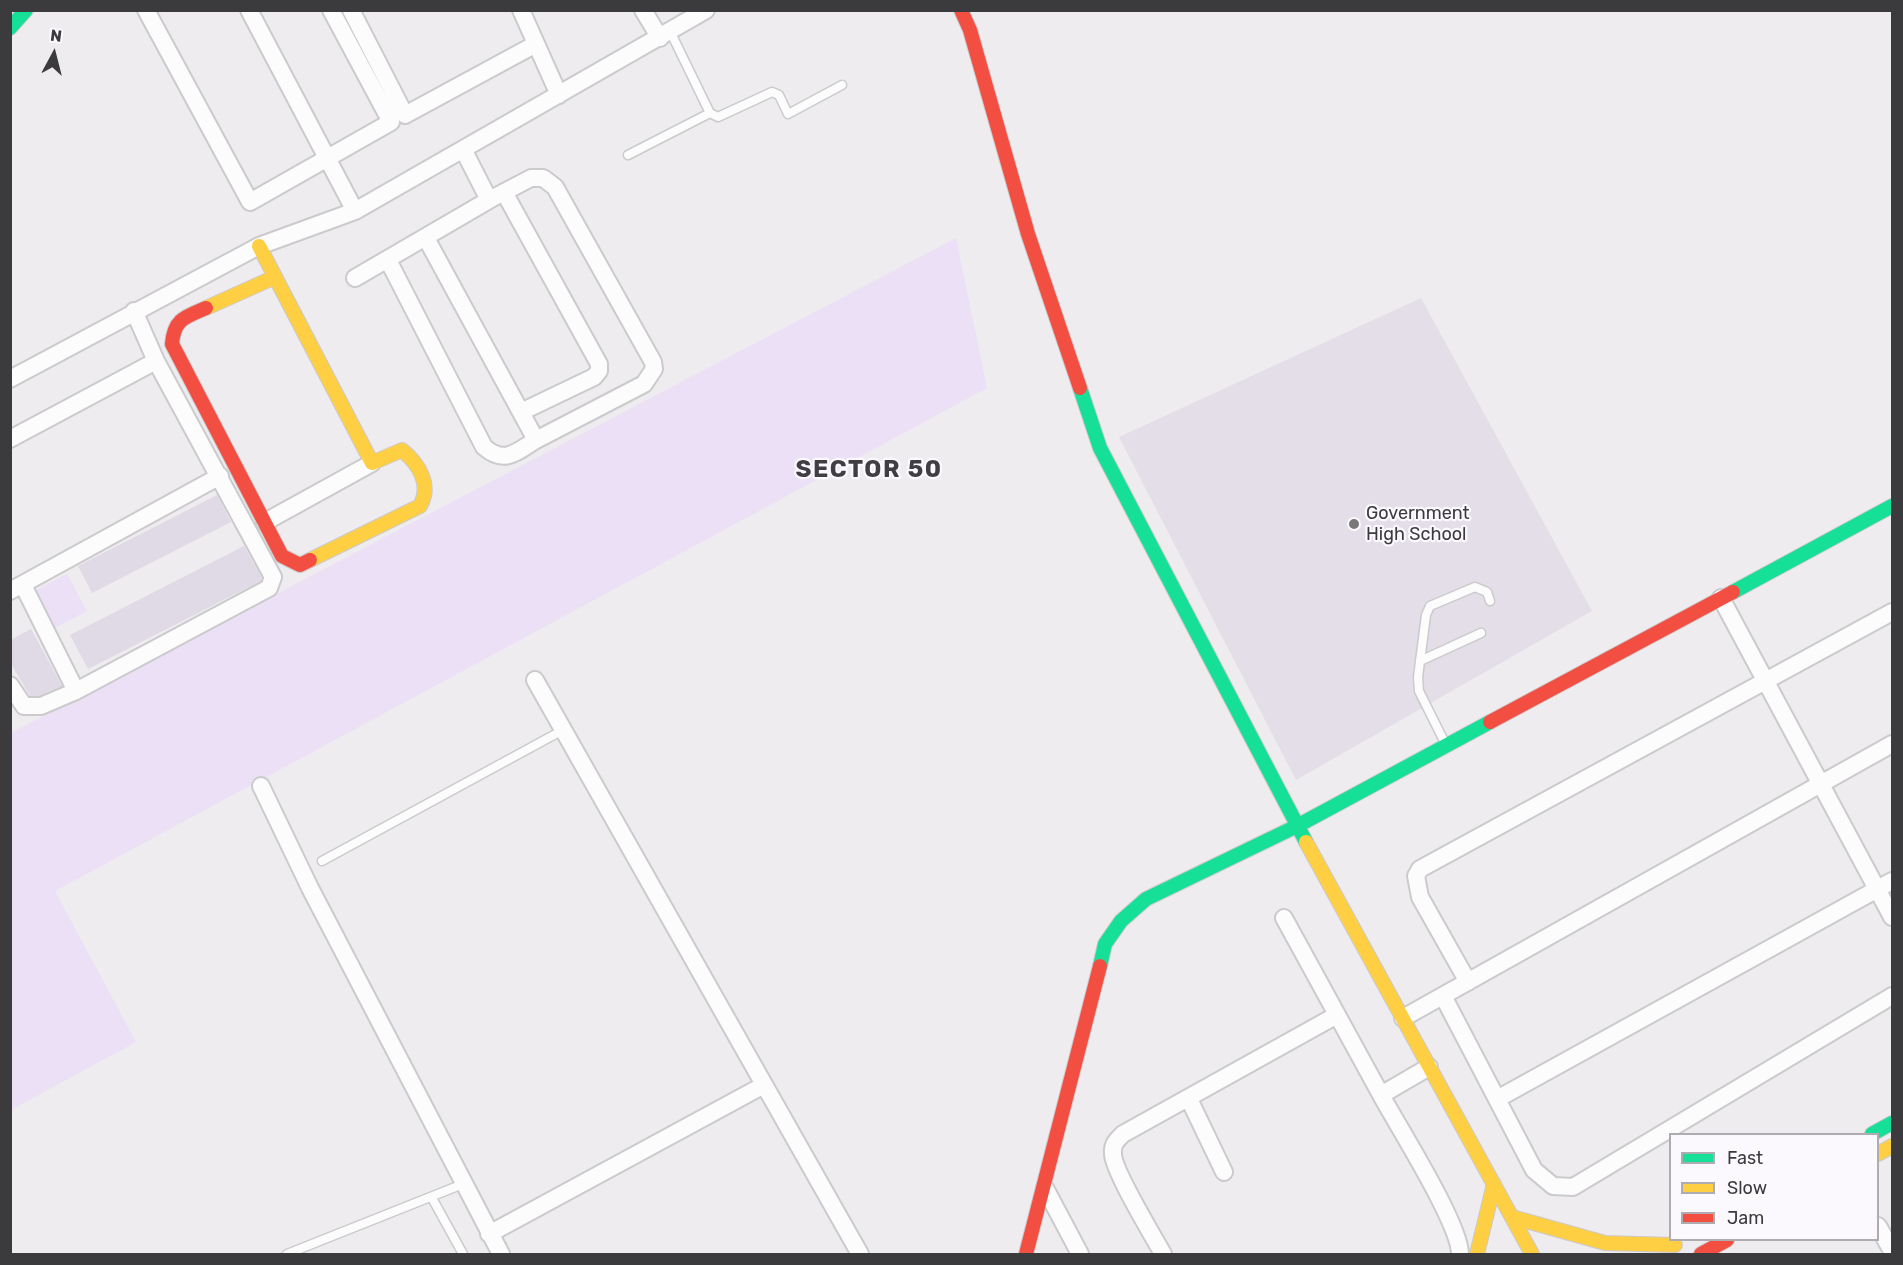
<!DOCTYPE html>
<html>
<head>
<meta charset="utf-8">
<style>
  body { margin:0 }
  #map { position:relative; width:1903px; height:1265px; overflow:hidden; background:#eeecef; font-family:Rubik,sans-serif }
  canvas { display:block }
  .frame { position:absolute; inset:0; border:12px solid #3b3a3d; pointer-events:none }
  .legend { position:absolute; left:1669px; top:1133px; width:210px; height:108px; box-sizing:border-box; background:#fbf8fe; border:2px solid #aeacb1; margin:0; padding:8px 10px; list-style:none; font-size:18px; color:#3b3a3d }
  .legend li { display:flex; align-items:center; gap:12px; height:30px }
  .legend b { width:30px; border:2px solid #aeacb1 }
  .north { position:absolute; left:24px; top:24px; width:60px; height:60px; -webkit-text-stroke:4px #fbf8fe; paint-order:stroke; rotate:7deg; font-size:16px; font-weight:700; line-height:24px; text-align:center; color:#3b3a3d }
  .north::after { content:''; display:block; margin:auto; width:21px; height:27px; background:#3b3a3d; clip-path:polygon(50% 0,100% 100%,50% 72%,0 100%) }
</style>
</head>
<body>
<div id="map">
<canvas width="1903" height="1265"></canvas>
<div class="frame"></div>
<ul class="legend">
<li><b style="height:8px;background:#16e098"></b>Fast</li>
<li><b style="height:8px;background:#ffcf43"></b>Slow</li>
<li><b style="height:8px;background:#f24e42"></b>Jam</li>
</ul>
<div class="north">N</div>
</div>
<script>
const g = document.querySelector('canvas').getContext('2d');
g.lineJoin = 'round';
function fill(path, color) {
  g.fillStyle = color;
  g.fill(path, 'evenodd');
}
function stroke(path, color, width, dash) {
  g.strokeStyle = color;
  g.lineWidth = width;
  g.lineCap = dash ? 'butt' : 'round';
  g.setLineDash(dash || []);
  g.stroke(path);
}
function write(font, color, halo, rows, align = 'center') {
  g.font = font + ' Rubik,sans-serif';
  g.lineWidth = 4.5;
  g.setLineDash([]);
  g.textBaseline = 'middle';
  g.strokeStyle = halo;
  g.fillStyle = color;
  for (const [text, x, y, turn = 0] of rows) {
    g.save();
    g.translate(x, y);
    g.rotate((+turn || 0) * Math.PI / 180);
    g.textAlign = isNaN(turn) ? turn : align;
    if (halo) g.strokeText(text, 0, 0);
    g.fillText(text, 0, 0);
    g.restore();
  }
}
fill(new Path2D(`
  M1421,298L1592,611L1296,780L1119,437Z`), '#e3dee7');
fill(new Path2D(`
  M956,238L987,388L55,891L136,1042L11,1110V733Z
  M67,574L87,611L52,629L32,592Z`), '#ebe0f6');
fill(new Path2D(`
  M217,495L231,522L92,593L78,566Z
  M244,546L262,578L261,581L88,669L70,635Z
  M31,629L62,686L39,696H30L10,662V640Z`), '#e0d9e6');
const lane = new Path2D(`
  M670,31L706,105L710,113L718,117L772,92L779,95L788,114L842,85
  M628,155L710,113
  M1420,661L1481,633
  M1446,745L1419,691L1418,677L1426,615L1430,606L1475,587L1487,592L1490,601
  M322,861L563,730
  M432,1198L463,1254
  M287,1254L463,1184`);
const street = new Path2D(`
  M146,10L250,202L391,122L331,10
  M249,10L355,211
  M351,10L405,115L536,44
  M521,10L559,95
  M643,10L660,38
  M504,192L599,364V371L594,377L521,412
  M489,200L531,178H543L555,187L653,362L654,369L644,384L536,440
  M388,260L484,447C505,465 516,452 536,440L426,238
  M355,278L489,200L463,149
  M10,379L259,246L355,211L706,10
  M10,439L156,361
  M265,522L372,463
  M23,585L76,691
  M10,591L220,476
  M1721,598L1892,917
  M535,680L860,1254
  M10,685L24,706H41L76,691L269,588L273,577L156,361L134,311
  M261,786L310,888L501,1254
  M1284,918L1381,1095L1429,1067
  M1468,982L1420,897L1416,876L1420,869L1892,612
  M1443,996L1534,1170L1553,1186L1573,1187L1892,996
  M1403,1018L1892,744
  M1381,1095C1399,1128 1460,1224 1460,1254
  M1189,1099L1224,1172
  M1497,1099L1892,881
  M1045,1188L1080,1254
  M1878,1226L1892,1251
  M489,1234L764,1085
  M1163,1254C1153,1236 1113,1170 1113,1154C1112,1144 1117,1140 1123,1134L1337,1015`);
const fast = new Path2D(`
  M10,28L26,10
  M1080,388L1100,448L1306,842
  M1733,592L1892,506
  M1100,966L1105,944L1121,921L1146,899L1297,826L1490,722
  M1872,1134L1892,1123`);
const slow = new Path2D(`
  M259,246L372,463L402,450C419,464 432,485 420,506L310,560
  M206,308L275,277
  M1306,842L1532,1254
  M1878,1154L1892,1146
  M1512,1217L1605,1243L1675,1245
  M1477,1254L1494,1184`);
const jam = new Path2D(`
  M961,10L970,30L1028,234L1080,388
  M206,308C185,317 174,319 172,344L282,556L300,565L310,560
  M1490,722L1733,592
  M1026,1254L1100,966
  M1701,1254L1727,1240`);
stroke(lane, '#cbcacc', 11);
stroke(street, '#cbcacc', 20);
stroke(fast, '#cbcacc', 16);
stroke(slow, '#cbcacc', 16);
stroke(jam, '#cbcacc', 16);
stroke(lane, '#fcfcfd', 8);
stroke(street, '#fcfcfd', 16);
stroke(fast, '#16e098', 14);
stroke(slow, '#ffcf43', 14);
stroke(jam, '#f24e42', 14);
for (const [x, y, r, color] of [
  [1354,524,6,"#7a787b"]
]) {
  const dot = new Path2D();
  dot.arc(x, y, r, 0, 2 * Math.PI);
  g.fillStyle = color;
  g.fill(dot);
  stroke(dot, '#fbf8fe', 2);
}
write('18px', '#3b3a3d', '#fbf8fe', [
  ["Government",1366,514],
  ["High School",1366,535]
], 'left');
g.letterSpacing = '1.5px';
write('bold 24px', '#403e42', '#fbf8fe', [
  ["SECTOR 50",869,470]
]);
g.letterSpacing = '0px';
</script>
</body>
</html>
